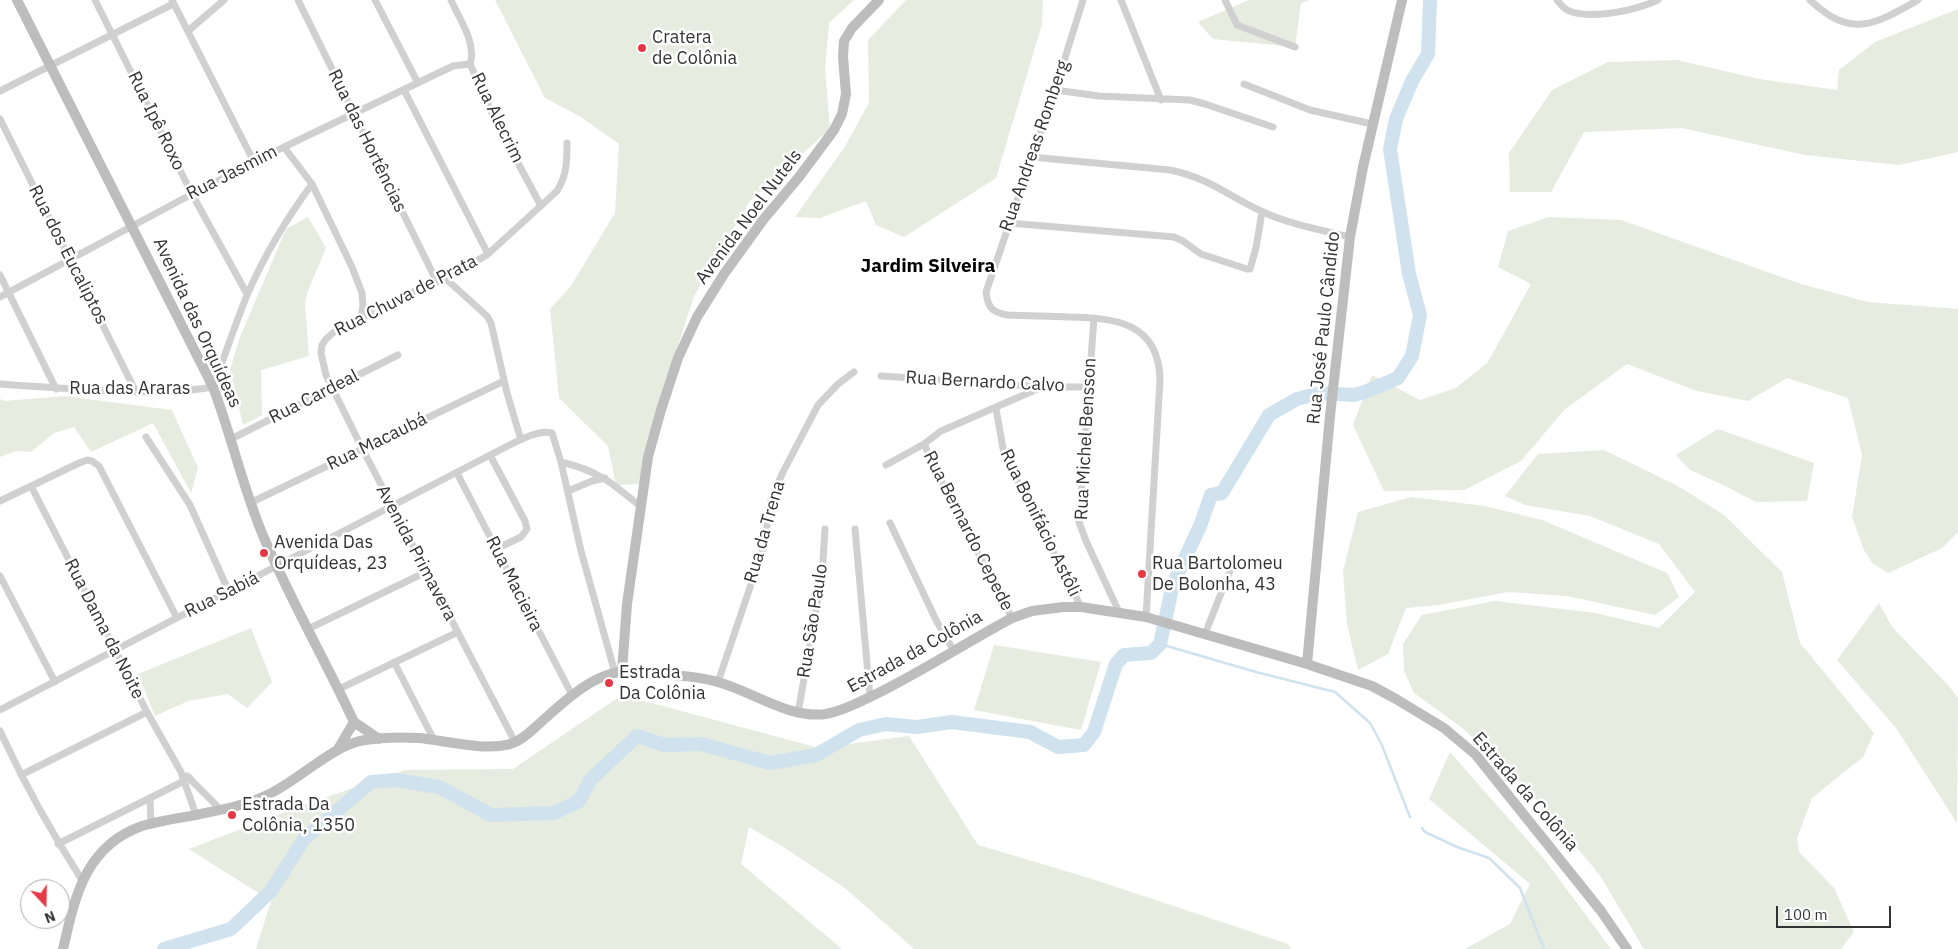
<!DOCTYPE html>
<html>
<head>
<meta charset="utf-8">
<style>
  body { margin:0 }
  #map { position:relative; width:1958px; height:949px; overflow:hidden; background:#fff; font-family:"IBM Plex Sans",sans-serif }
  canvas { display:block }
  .north { position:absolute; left:20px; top:879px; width:50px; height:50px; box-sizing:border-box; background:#fff; border:1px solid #adadad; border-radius:50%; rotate:159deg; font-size:14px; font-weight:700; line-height:20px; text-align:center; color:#333 }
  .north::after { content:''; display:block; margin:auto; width:18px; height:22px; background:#e63946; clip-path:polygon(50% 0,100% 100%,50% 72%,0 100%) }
  .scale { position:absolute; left:1776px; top:906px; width:115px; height:22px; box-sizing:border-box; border:2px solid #333; border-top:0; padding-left:6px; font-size:15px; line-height:18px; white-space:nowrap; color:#333; -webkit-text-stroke:4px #fff; paint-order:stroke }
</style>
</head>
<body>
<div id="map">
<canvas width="1958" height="949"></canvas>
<div class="north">N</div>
<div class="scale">100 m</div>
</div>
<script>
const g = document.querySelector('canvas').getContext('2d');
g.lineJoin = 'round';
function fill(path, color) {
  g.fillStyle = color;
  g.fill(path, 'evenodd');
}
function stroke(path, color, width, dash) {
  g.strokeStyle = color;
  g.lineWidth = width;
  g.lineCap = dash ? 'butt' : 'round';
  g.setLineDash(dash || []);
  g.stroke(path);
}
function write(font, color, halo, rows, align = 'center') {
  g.font = font + ' "IBM Plex Sans",sans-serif';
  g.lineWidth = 5;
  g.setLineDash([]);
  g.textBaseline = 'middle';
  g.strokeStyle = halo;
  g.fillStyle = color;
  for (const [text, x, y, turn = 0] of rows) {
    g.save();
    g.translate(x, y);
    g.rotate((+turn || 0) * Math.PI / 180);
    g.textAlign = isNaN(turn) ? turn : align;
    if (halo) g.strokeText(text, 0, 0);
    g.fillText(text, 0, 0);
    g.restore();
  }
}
fill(new Path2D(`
  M495,0H854L829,23L825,69L830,129L750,201L694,296L675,355L641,484L616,485L608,446L559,398L550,309L571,286L615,213L619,144L581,117L545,98Z
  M906,0H1043L1042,24L996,178L904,237L876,225L866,201L820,218L795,217L844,148L869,103L868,40Z
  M1249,0H1310L1301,3L1295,47L1213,39L1198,22Z
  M1958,9V152L1899,165L1805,155L1682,128L1584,132L1551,192H1510L1509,153L1552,90L1608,62L1677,60L1759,79L1837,90L1839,70L1875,42Z
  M308,217L326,248L307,293L305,304L309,356L261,370L262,415L243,425L230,370L240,337L286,229Z
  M1549,217L1621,220L1801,284L1868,302L1958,309V532L1942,548L1888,573L1872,563L1864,550L1852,517L1862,455L1848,398L1787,378L1748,401L1697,391L1627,364L1564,410L1521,461L1464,490L1384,491L1353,425L1372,375L1420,400L1456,388L1488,362L1531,284L1498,267L1508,231Z
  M64,396L172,410L198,468L191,493L153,423L91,452L74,427L54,433L31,452L16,451L0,457V399L5,401Z
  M1718,429L1814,463L1807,501L1756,502L1725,486L1690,470L1676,455Z
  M1604,450L1678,486L1724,515L1782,572L1800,643L1874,733L1863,757L1812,798L1797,838L1799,852L1834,888L1854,932L1841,949H1644L1599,874L1518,778L1461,727L1414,693L1404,671L1403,644L1422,615L1495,601L1595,613L1659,628L1695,592L1659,544L1590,516L1525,505L1505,496L1538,454Z
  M1411,497L1485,506L1542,520L1667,573L1679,597L1655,615L1567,596L1508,592L1439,605L1406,608L1388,654L1358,670L1347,624L1343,571L1358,512Z
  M1879,603L1892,627L1949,686L1958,698L1957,823L1896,728L1837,660Z
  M251,628L272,682L247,708L228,694L188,701L155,716L138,674Z
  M994,645L1101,662L1081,730L974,710Z
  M622,695L819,748L909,736L978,845L1089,878L1288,944L1291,949H914L845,888L782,846L749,827L741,864L842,949H256L271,901L189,849L301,806L405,770L513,769Z
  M1450,752L1545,860L1611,949H1465L1510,924L1530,884L1429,799Z`), '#e6ecdf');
stroke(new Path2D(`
  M1160,644L1256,672L1335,692L1370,723L1381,743L1410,817
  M1422,828L1425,832L1457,847L1489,858L1520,888L1544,949`), '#cfe2ee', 2.5);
stroke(new Path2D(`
  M164,949L231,929L271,891L304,839L371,782L396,780L439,787L491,815L554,813L579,801L591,779L637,736L664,745L701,744L770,763L816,755L859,730L886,724L917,727L952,722L1030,732L1058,747L1084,745L1094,732L1116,664L1124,655L1151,653L1160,644L1173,584L1200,526L1211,495L1222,493L1269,415L1297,399L1320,393L1354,395L1365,392L1398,378L1412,356L1420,315L1409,274L1390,149L1396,119L1412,81L1428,54L1430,0`), '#cfe2ee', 14);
stroke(new Path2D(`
  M95,0L192,194L247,294
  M172,0L254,162
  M298,0L437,282
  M375,0L418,83
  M451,0C459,19 477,43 470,64L495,120L541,206
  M1083,0L1055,90L986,292C988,308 992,312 1007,315C1028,316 1048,316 1069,317C1115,318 1159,322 1160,380L1146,617
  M1121,0L1161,100
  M1225,0L1237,25L1295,47
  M1557,0C1562,6 1565,10 1572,12C1596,19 1636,10 1658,0
  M1810,0C1851,39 1874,25 1918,0
  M188,31L224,0
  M1244,84L1310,110L1372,124
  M404,90L488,254
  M1055,90L1099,96L1190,100L1205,104L1273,127
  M0,91L173,4
  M0,119L136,392
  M284,147L312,184L352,267L362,293L363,306L361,317
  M1031,157L1170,170C1209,178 1227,195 1261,211C1288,224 1321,230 1350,237
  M1009,223L1174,237L1183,241L1201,254L1247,269H1250L1256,248L1262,212
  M0,275L56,389
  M445,278L487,316L491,323L507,393L521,440
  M0,297L192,194L284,147L453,66L470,64
  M1094,318L1079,522L1086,541L1119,612
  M881,376L1044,387H1088
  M0,384C37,387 75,389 112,391C146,392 179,393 213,387C225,356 235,324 248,293C265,254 287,218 312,184
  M996,409L1004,454L1081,607
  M146,437L190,505L229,592
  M231,439L398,355
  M924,444L946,491L1012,618
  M490,455L525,521L527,529L521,537L496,549
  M561,462C599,471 612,483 641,507
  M886,465L924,444L941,431L1042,387
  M457,473L572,695
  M31,486L147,712L181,772L196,815
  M568,491L592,481L605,478
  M0,501L77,464L87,460L92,461L99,466L177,618
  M250,503L504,381
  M890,523L937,622L954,651
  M855,529L870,697
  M0,576L55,682
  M308,629L426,572
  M1205,634L1231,568
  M394,662L434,740
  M718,682L764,546L771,499L783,472L818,405L838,384L854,372
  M339,689L458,632
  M0,710L490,455C505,448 536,428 552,433L561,462L581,551L615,673
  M798,713L822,576L825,529
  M0,731C24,783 51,832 82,880
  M515,742L362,448L326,375L321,353L322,345L326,339L335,331L421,288L466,268L488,254L557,191C567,175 567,161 567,143
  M21,775L147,712
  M187,776L221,810
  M150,798L151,824
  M58,844L190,778`), '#d0d0d0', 7);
stroke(new Path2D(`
  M17,0L213,387C232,437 243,489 264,538C291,601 325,660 354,722
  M1307,664L1330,416L1350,237L1363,167L1402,0
  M622,671L627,604L648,457L661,410L678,358L697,317L724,274L763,220L799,177L834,130L842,114L846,94L843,57L844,41L852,28L879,0
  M354,722L379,739
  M338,749L354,722
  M63,949C75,897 85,846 142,826C159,821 178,818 196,815C219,810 243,806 265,796C298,782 331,745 365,740C383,737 402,737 420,738C447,741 488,752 513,743C524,739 532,730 540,723C561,704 593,673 623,672C628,671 634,673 639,673C666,675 696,675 721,683C755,693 790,719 826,714C843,711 857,703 872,696C920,673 965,643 1012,618L1032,611L1063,607H1081L1146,617L1307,664L1372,686L1396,699L1444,728L1476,755L1601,911L1627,949`), '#bdbdbd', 10);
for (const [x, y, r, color] of [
  [642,48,5,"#e63946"],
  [264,553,5,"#e63946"],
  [1142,574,5,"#e63946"],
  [609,683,5,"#e63946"],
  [232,815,5,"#e63946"]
]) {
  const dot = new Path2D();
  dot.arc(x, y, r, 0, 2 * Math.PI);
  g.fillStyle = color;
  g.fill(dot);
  stroke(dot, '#fff', 2);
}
write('18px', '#333', '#fff', [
  ["Cratera",652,38],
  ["de Colônia",652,59],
  ["Avenida Das",274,543],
  ["Orquídeas, 23",274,564],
  ["Rua Bartolomeu",1152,564],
  ["De Bolonha, 43",1152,585],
  ["Estrada",619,673],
  ["Da Colônia",619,694],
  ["Estrada Da",242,805],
  ["Colônia, 1350",242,826]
], 'left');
write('18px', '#333', '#fff', [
  ["Rua Alecrim",497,118,64],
  ["Rua Ipê Roxo",156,121,64],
  ["Rua das Hortências",367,141,64],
  ["Rua Andreas Romberg",1035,146,-71],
  ["Rua Jasmim",232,173,-27],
  ["Avenida Noel Nutels",749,217,-53],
  ["Rua dos Eucaliptos",68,255,63],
  ["Rua Chuva de Prata",406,296,-27],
  ["Avenida das Orquídeas",197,323,65],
  ["Rua José Paulo Cândido",1324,328,-84],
  ["Rua Bernardo Calvo",985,382,3],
  ["Rua das Araras",130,389],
  ["Rua Cardeal",314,397,-27],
  ["Rua Michel Bensson",1086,439,-87],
  ["Rua Macaubá",377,442,-26],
  ["Rua Bonifácio Astôli",1040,523,64],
  ["Rua Bernardo Cepede",968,531,63],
  ["Rua da Trena",765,532,-74],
  ["Avenida Primavera",416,553,62],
  ["Rua Macieira",514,584,63],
  ["Rua Sabiá",222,595,-27],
  ["Rua São Paulo",813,621,-81],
  ["Rua Dama da Noite",104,629,63],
  ["Estrada da Colônia",915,652,-29],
  ["Estrada da Colônia",1525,792,49]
]);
write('bold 19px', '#000', '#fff', [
  ["Jardim Silveira",928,267]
]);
</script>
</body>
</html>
